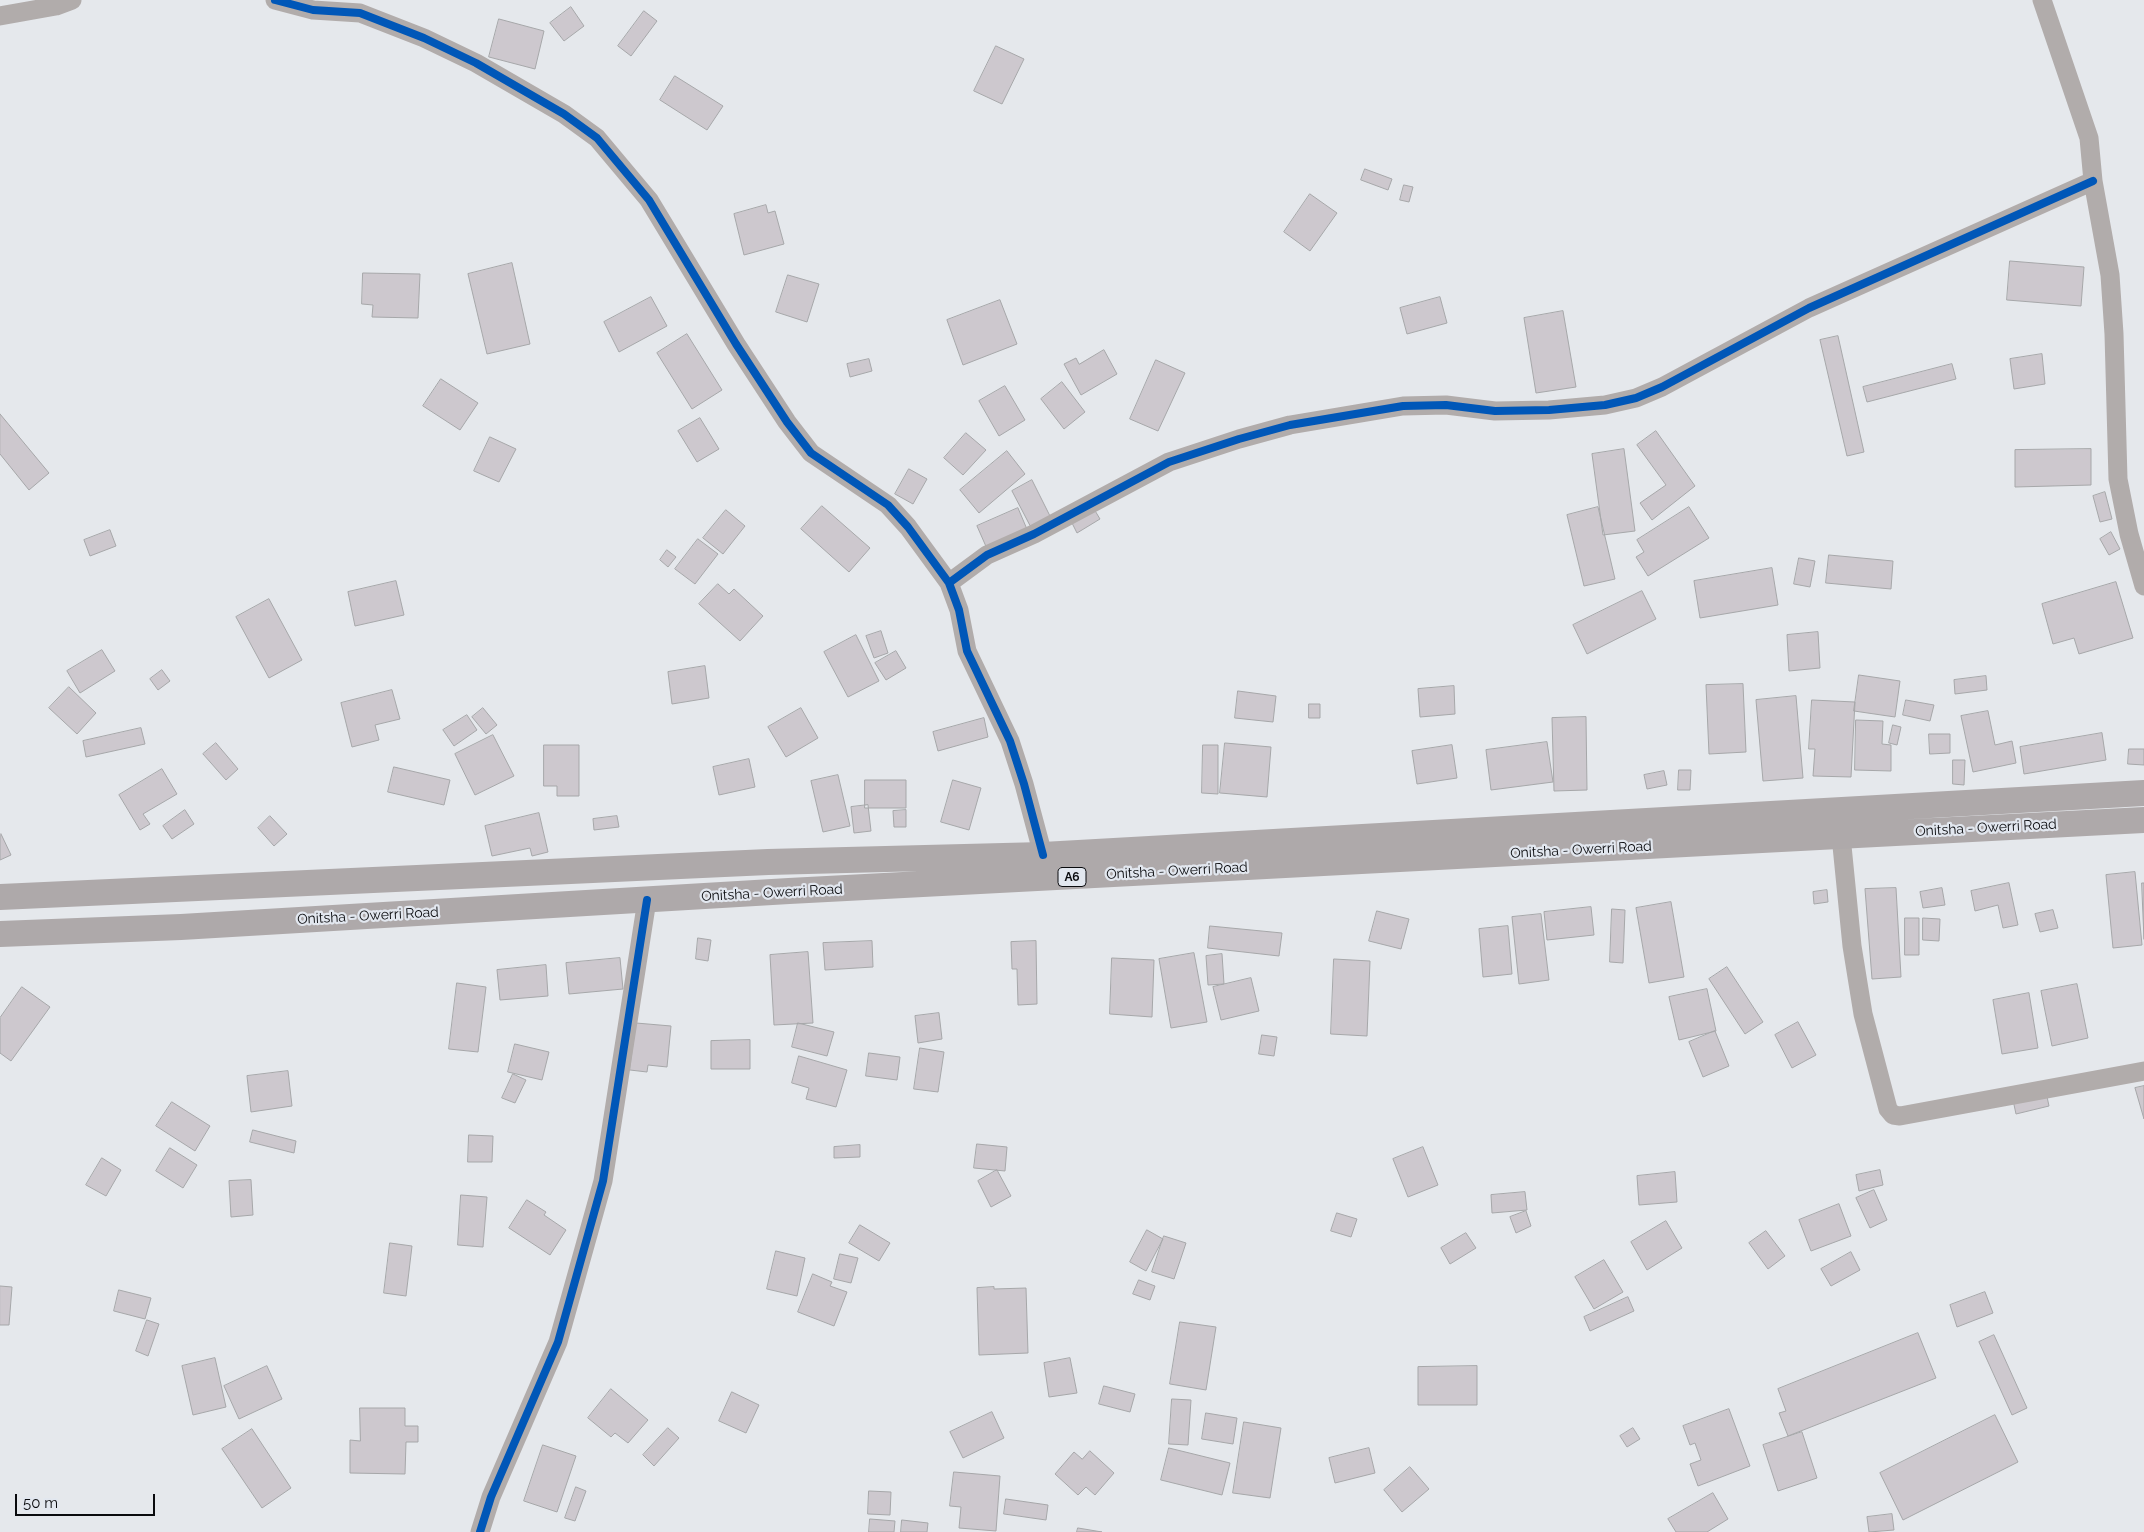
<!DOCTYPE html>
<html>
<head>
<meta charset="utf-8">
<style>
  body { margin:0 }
  #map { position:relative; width:2144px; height:1532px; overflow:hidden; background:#e5e8ec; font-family:Raleway,sans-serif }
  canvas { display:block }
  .scale { position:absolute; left:15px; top:1494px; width:140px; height:22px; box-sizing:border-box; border:2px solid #0a0b0e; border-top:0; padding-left:6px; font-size:15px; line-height:18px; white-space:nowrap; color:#0a0b0e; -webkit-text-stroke:4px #e2e7ef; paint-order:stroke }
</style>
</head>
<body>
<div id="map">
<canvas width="2144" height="1532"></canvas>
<div class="scale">50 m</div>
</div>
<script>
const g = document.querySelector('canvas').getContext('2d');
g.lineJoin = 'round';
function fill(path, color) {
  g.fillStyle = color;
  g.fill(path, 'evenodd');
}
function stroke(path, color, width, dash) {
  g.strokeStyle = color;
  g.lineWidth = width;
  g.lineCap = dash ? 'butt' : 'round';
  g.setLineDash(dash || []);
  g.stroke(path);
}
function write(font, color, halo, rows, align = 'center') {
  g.font = font + ' Raleway,sans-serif';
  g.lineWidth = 4.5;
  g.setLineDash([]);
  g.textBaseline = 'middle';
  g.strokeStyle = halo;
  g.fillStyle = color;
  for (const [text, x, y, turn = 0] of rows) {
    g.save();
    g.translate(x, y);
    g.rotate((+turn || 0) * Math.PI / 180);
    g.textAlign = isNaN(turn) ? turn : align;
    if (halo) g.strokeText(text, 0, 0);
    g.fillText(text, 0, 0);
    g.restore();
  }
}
const building = new Path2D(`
  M571,7L584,26L564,41L550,23Z
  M644,11L657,21L631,56L618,46Z
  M499,19L544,31L535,69L489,57Z
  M996,46L1024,59L1002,104L974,91Z
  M675,76L723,106L707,130L660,100Z
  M1365,169L1392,179L1388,190L1361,180Z
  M1404,185L1413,187L1409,202L1400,200Z
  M1310,194L1337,213L1310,251L1284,232Z
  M766,205L768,213L775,211L784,244L744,255L734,214Z
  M2010,261L2084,267L2081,306L2007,300Z
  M512,263L530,344L487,354L468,274Z
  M363,273L420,274L418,318L372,317L373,305L362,304Z
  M788,275L819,284L807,322L776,312Z
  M651,297L667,326L619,352L604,322Z
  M1440,297L1447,323L1407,334L1400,308Z
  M1000,300L1017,344L963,365L947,320Z
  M1563,311L1576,387L1536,393L1524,318Z
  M687,334L722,390L692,409L657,353Z
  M1838,336L1864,452L1847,456L1820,340Z
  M1104,350L1117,374L1081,395L1064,364L1076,358L1079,364Z
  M2042,354L2045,384L2014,389L2010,359Z
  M869,359L872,371L850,377L847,364Z
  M1156,360L1185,373L1158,431L1130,419Z
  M1952,364L1956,379L1867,402L1863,387Z
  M441,379L478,403L460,430L423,406Z
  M1062,382L1085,412L1064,429L1041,399Z
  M1005,386L1025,420L999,436L979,401Z
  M0,414L49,473L29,490L0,454Z
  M700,418L719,449L697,462L678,431Z
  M1656,431L1695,486L1652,520L1640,503L1666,485L1637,445Z
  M966,433L986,450L963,475L944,458Z
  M490,437L516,449L499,482L474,471Z
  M1624,449L1635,531L1603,535L1592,454Z
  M2091,449V485L2015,487V450Z
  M1007,451L1025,474L979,513L960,490Z
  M909,469L927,479L913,504L895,494Z
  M1032,480L1056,528L1037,539L1012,491Z
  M2105,492L2112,519L2100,522L2093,496Z
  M1091,504L1100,519L1077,533L1069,517Z
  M822,506L870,548L849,572L801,529Z
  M1598,507L1615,579L1584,586L1567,515Z
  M1689,507L1709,538L1648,576L1636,557L1644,552L1637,540Z
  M1018,508L1029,534L988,551L977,526Z
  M726,510L745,526L723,554L703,538Z
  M110,530L116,546L90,556L84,540Z
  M2111,532L2120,549L2109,555L2100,539Z
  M698,539L718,554L695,584L675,569Z
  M667,550L676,557L668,567L660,560Z
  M1829,555L1893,561L1891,589L1826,583Z
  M1799,558L1815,561L1810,587L1794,584Z
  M1772,568L1778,605L1700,618L1694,581Z
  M396,581L404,615L355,626L348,592Z
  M2116,582L2133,638L2079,654L2074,638L2053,644L2042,604Z
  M718,584L729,594L734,589L763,616L740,641L699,604Z
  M1642,591L1656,619L1587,654L1573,625Z
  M269,599L302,660L269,678L236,617Z
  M881,631L888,653L874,658L866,636Z
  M1818,632L1820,668L1789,671L1787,635Z
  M856,635L879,681L848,697L824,652Z
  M102,650L115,671L80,693L67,671Z
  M896,651L906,668L886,680L875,663Z
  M705,666L709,698L672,704L668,672Z
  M162,670L170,681L158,690L150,679Z
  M1859,675L1900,681L1895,717L1854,711Z
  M1986,676L1987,690L1955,694L1954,680Z
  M1743,684L1746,752L1709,754L1706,685Z
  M1454,686L1455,714L1420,717L1418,689Z
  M69,687L96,713L77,734L49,708Z
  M392,690L400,719L375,725L379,740L352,747L341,703Z
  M1238,691L1276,696L1273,722L1235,718Z
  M1796,696L1803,778L1763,781L1756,700Z
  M1812,700L1855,702L1851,777L1813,776L1815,749H1809Z
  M1906,700L1934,705L1930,721L1903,715Z
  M1309,704H1320V718H1309Z
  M483,708L497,725L486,734L472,717Z
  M801,708L818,738L786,757L768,727Z
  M1988,711L1995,745L2012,741L2016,763L1973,772L1961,716Z
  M467,715L477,730L454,746L443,730Z
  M1586,717L1587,790L1554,791L1552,718Z
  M984,718L988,737L938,751L933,732Z
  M1856,720L1883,721L1882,744L1891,745V771L1855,770Z
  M1893,725L1901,727L1897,745L1889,743Z
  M141,728L145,744L86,757L83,741Z
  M2102,733L2106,760L2024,774L2020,747Z
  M1929,734H1950V753L1930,754Z
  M493,735L514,776L475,795L455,754Z
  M1547,742L1553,782L1491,790L1486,750Z
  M216,743L238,769L226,780L203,754Z
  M1225,743L1271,747L1267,797L1220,793Z
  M544,745H579V796H557V786H544Z
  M1203,745H1218V794L1202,793Z
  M1452,745L1457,778L1417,784L1412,751Z
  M2129,749H2144V765L2128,764Z
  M749,759L755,787L719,795L713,767Z
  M1953,760H1965L1964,785L1953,784Z
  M394,767L450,780L444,805L388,792Z
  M162,769L177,794L143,814L150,824L140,830L119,795Z
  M1679,770H1691L1690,790H1678Z
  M1664,771L1667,785L1647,789L1644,775Z
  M838,775L850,826L823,832L811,781Z
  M865,780H906V808H865Z
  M953,780L981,788L969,830L941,822Z
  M868,805L871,831L854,833L851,807Z
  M185,810L194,824L172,839L163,826Z
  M906,810V827H894L893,811Z
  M539,813L548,852L532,856L530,848L492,856L485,826Z
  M270,816L287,834L274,846L258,828Z
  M617,816L619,827L594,830L593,819Z
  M1,834L11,855L0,860V835Z
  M2135,872L2142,945L2113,948L2106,875Z
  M2009,883L2018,925L2003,928L1998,905L1975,911L1971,891Z
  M2142,883H2144V939Z
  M1896,888L1901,977L1872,979L1865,889Z
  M1942,888L1945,905L1923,908L1920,892Z
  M1827,890L1828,902L1814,904L1813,892Z
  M1671,902L1684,977L1649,983L1636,908Z
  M1591,907L1594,935L1547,940L1544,912Z
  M1612,909L1625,910L1623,963L1610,962Z
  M2053,910L2058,928L2040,932L2035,914Z
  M1377,911L1409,919L1401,949L1369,941Z
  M1541,914L1549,980L1519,984L1512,917Z
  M1905,918H1919V955H1905Z
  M1923,918L1940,919L1939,941L1923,940Z
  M1210,926L1282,933L1279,956L1208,948Z
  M1508,926L1512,974L1483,977L1479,929Z
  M698,938L711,940L708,961L696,959Z
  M872,941L873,967L825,970L823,943Z
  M1036,941L1037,1004L1018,1005L1017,969H1012L1011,942Z
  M808,952L813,1023L774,1025L770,955Z
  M1194,953L1207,1022L1171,1028L1159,959Z
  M1222,954L1224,984L1208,985L1206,956Z
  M620,958L623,989L569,994L566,963Z
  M1112,958L1154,960L1152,1017L1110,1014Z
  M1334,959L1370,961L1367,1036L1331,1034Z
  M546,965L548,996L500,1000L497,970Z
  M1727,967L1763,1022L1745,1034L1709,979Z
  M1251,978L1259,1011L1221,1020L1213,987Z
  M457,983L486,987L478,1052L449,1049Z
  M2077,984L2088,1038L2052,1046L2041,991Z
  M22,987L50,1007L11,1061L0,1053V1018Z
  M1707,989L1716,1031L1679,1040L1669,997Z
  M2029,993L2038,1048L2002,1054L1993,1000Z
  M939,1013L942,1039L918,1043L915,1016Z
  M1798,1022L1816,1055L1792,1068L1775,1035Z
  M636,1023L671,1026L667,1067L648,1065L647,1072L630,1070Z
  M798,1023L834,1032L827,1056L792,1047Z
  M1715,1031L1729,1066L1703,1077L1689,1042Z
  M1262,1035L1277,1037L1274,1056L1259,1054Z
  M750,1040V1069H711V1041Z
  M515,1044L549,1052L542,1080L508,1072Z
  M920,1048L944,1052L938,1092L914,1089Z
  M869,1053L900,1057L897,1080L866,1076Z
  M799,1056L847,1070L836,1107L806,1099L809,1088L792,1083Z
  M288,1071L292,1106L251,1112L247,1076Z
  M513,1074L526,1080L515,1103L502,1098Z
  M2144,1086V1119L2135,1088Z
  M2046,1092L2049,1106L2016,1114L2013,1100Z
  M172,1102L210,1126L195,1151L156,1126Z
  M253,1130L296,1141L294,1153L250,1142Z
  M469,1135L493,1136L492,1162H468Z
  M977,1144L1007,1147L1005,1171L974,1168Z
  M860,1145V1157L834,1158V1147Z
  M1423,1147L1438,1185L1408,1197L1393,1159Z
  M170,1148L197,1165L183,1188L156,1171Z
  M102,1158L121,1170L106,1196L86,1185Z
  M997,1170L1011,1196L991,1207L978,1181Z
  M1880,1170L1883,1185L1859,1191L1856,1175Z
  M1675,1172L1677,1202L1639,1205L1637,1176Z
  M251,1180L253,1215L231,1217L229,1181Z
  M1874,1190L1887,1220L1870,1228L1856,1198Z
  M1525,1192L1527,1210L1492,1213L1491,1195Z
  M461,1195L487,1197L483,1247L458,1245Z
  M527,1200L546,1212L544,1215L566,1230L550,1255L509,1228Z
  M1839,1204L1851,1236L1811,1251L1799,1220Z
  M1526,1211L1531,1226L1516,1233L1510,1217Z
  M1337,1213L1357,1219L1351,1237L1331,1231Z
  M1666,1221L1682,1248L1647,1270L1631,1242Z
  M860,1225L890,1243L879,1261L849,1243Z
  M1147,1230L1163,1239L1146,1271L1130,1262Z
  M1766,1231L1785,1256L1768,1269L1749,1243Z
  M1466,1233L1476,1248L1450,1264L1441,1248Z
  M1164,1236L1186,1243L1174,1279L1152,1272Z
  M390,1243L412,1246L406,1296L384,1293Z
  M776,1251L805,1258L797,1296L767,1289Z
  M1851,1252L1860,1270L1831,1286L1821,1269Z
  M840,1254L858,1258L851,1283L834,1279Z
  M1604,1260L1623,1292L1594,1309L1575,1277Z
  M813,1274L832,1282L830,1286L847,1292L834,1326L798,1312Z
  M1139,1280L1155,1286L1150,1300L1133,1294Z
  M0,1286L12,1287L9,1325H0Z
  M994,1287V1289L1026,1288L1028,1353L979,1355L977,1288Z
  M119,1290L151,1298L145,1319L114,1311Z
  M1985,1292L1993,1313L1957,1327L1950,1305Z
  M1628,1297L1634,1311L1590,1331L1584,1317Z
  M147,1320L159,1324L148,1356L136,1351Z
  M1180,1322L1216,1327L1206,1390L1170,1384Z
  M1918,1333L1936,1378L1788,1436L1779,1413L1786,1411L1778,1389Z
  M1994,1335L2027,1408L2012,1415L1979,1342Z
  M215,1358L226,1407L193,1415L182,1366Z
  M1070,1358L1077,1393L1049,1397L1044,1363Z
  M267,1366L282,1399L239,1419L224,1386Z
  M1477,1366V1405H1418V1367Z
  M1104,1386L1135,1394L1130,1412L1099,1404Z
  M611,1389L648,1420L628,1443L615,1433L611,1437L588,1418Z
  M732,1392L759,1405L746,1433L719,1421Z
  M1172,1399L1191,1400L1188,1445L1169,1444Z
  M360,1408H405V1426H418V1442H406L405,1474L350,1473V1440L360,1441Z
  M1729,1409L1750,1466L1698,1486L1690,1464L1701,1460L1695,1443L1690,1445L1683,1426Z
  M992,1412L1004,1438L963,1458L950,1432Z
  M1206,1413L1237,1418L1233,1444L1202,1439Z
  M1995,1415L2018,1462L1903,1520L1880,1473Z
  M1244,1422L1281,1428L1270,1498L1233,1493Z
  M668,1428L679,1438L654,1466L643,1455Z
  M1633,1428L1640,1439L1627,1447L1620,1436Z
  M252,1429L291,1488L262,1508L222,1449Z
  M1802,1432L1817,1478L1778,1491L1763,1445Z
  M543,1445L576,1456L557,1512L524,1501Z
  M1169,1448L1230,1463L1222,1495L1161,1480Z
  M1369,1448L1375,1473L1335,1483L1329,1458Z
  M1090,1451L1114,1473L1095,1495L1086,1487L1078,1495L1055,1474L1074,1452L1082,1459Z
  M1410,1467L1429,1489L1402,1512L1384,1490Z
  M954,1472L1000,1476L996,1531L959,1528L961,1507L950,1506Z
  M576,1487L586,1491L575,1521L565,1518Z
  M869,1491L891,1492L890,1515L868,1514Z
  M1713,1493L1728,1519L1707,1532H1676L1668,1519Z
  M1006,1499L1048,1505L1046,1520L1004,1514Z
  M1892,1514L1894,1530L1869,1532L1867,1517Z
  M870,1519L895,1521L894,1532H869Z
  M902,1520L928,1523L927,1532H901Z
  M1078,1528L1102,1532H1077Z`);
fill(building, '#cdc8ce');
stroke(building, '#a6a7a9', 1);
stroke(new Path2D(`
  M275,0L313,10L360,13L424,38L476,63L564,114L597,138L649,200L736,344L787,422L811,453L888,505L908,527L949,583L959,610L967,651L1010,741L1024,784L1043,855
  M2042,0L2089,138L2093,181L2110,275L2114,334L2118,479L2129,534L2144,586
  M0,16L56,6L72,0
  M949,583L987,555L1034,534L1169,462L1239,439L1290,425L1403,406L1446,405L1495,411L1549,410L1605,405L1636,398L1662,387L1809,308L2093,181
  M1841,836L1852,946L1863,1014L1888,1109L1893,1115L1900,1116L2144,1071
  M480,1532L491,1497L558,1342L603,1181L647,900`), '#b1acab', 19);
stroke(new Path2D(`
  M0,897L768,862L1043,855L2144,793
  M0,934L181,927L789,891L2144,820`), '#aea9aa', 26);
stroke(new Path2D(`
  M275,0L313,10L360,13L424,38L476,63L564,114L597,138L649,200L736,344L787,422L811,453L888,505L908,527L949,583L959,610L967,651L1010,741L1024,784L1043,855
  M949,583L987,555L1034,534L1169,462L1239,439L1290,425L1403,406L1446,405L1495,411L1549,410L1605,405L1636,398L1662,387L1809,308L2093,181
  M480,1532L491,1497L558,1342L603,1181L647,900`), '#0057b8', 8);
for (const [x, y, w] of [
  [1072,877,28]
]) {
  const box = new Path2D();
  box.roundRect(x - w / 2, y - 9.5, w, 19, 4);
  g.fillStyle = '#e2e7ef';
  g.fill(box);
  stroke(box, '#0a0b0e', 1);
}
write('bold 12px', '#0a0b0e', null, [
  ["A6",1072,877]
]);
write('14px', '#0a0b0e', '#e2e7ef', [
  ["Onitsha - Owerri Road",1986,828,-3],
  ["Onitsha - Owerri Road",1581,850,-3],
  ["Onitsha - Owerri Road",1177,871,-3],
  ["Onitsha - Owerri Road",772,893,-3],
  ["Onitsha - Owerri Road",368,916,-3]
]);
</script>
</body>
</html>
